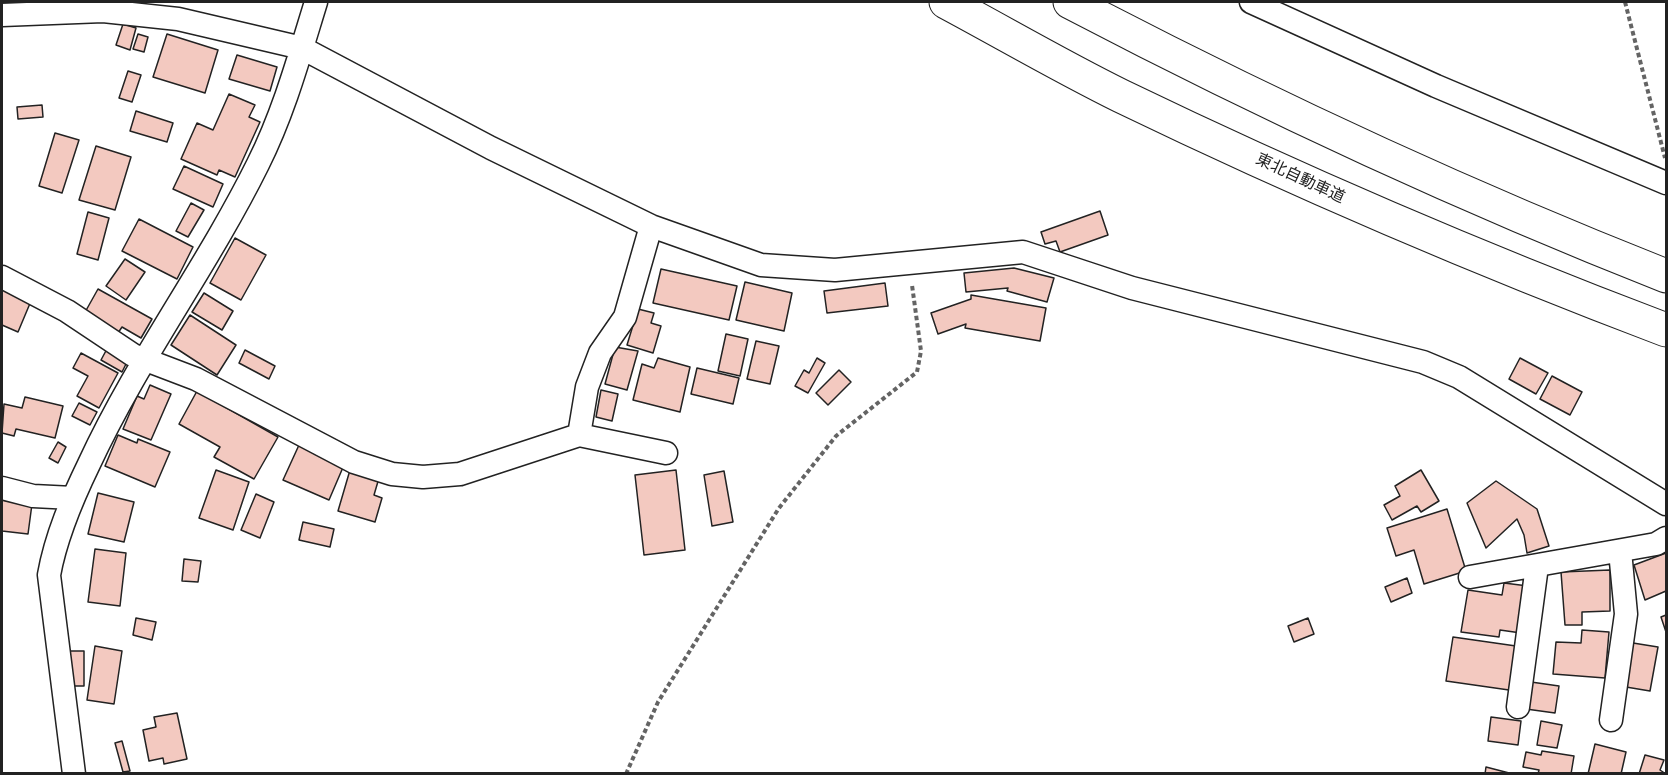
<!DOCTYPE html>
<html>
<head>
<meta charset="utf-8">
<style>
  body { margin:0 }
  #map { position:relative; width:1668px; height:775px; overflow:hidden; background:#fff; font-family:"DM Sans",sans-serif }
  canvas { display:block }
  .frame { position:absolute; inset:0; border:3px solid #222; pointer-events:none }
</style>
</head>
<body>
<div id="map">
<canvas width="1668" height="775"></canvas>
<div class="frame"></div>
</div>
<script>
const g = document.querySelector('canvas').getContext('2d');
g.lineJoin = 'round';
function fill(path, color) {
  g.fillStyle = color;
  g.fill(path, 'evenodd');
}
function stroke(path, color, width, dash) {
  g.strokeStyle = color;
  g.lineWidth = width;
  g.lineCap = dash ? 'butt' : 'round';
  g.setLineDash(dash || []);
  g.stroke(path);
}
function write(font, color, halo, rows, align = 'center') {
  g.font = font + ' "DM Sans","Noto Sans JP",sans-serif';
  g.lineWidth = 4.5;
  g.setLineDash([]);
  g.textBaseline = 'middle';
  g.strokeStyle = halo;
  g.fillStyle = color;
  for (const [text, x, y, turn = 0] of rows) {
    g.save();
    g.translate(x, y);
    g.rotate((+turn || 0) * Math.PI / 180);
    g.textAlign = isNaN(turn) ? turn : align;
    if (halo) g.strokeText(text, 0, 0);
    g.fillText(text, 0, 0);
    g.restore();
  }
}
const building = new Path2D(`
  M123,24L136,28L130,50L116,45Z
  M138,34L148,37L144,52L133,49Z
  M167,34L218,50L205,93L153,77Z
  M237,55L277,67L270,91L229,79Z
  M128,71L141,75L132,102L119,98Z
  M229,94L255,105L249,117L260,122L235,177L219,170L217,175L181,159L197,123L213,130Z
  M42,105L43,117L18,119L17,107Z
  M136,111L173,123L167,142L130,131Z
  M55,133L79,140L62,193L39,186Z
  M96,146L131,157L115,210L79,200Z
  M184,166L223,184L213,207L173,189Z
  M191,203L204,210L188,237L176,231Z
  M1100,211L1108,235L1060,252L1056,241L1045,244L1041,232Z
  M88,212L109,218L98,260L77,254Z
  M139,219L193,247L177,279L122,251Z
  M235,238L266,255L241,300L210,283Z
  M125,259L145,272L126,300L106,286Z
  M1014,268L1054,278L1047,302L1007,291L1008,288L966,292L964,273Z
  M661,269L737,286L729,320L653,303Z
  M745,282L792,293L784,331L736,320Z
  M885,283L888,306L827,313L824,291Z
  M2,288L31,301L18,332L2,325Z
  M98,289L152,319L141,338L122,327L118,333L84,314Z
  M204,293L233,311L222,330L192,312Z
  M971,295L1046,308L1040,341L965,328L966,324L938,334L931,313L971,299Z
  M638,309L654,313L651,323L661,326L653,353L627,345Z
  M190,315L236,345L217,375L171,345Z
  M726,334L748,339L740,376L718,371Z
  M756,341L779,346L770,384L747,379Z
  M108,347L129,358L122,372L101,360Z
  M615,347L638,351L627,390L605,384Z
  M245,350L275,366L269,379L239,363Z
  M81,353L118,373L99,408L77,396L88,376L73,368Z
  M658,358L690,367L680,412L633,400L642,364L654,368Z
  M817,358L825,363L808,393L795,386L804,370L809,373Z
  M1520,358L1548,373L1536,394L1509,379Z
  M697,368L739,378L733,404L691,394Z
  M839,370L851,382L828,405L816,393Z
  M1552,376L1582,392L1570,415L1540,399Z
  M150,385L171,394L151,440L123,429L137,396L144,399Z
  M601,390L618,394L612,421L596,417Z
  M197,391L278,437L254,479L214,457L220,447L179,424Z
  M25,397L63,406L55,438L16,429L14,436L2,433L4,404L22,408Z
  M79,403L97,412L90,425L72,416Z
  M118,435L137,443L138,439L170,452L155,487L105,466Z
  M58,442L66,447L58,463L49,458Z
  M299,445L344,465L329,500L283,480Z
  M216,470L249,482L233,530L199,518Z
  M350,470L379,478L374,495L382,498L375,522L338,511Z
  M676,470L685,550L644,555L635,475Z
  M1421,470L1439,501L1421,512L1417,506L1392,520L1384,505L1400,496L1395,486Z
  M724,471L733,522L712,526L704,475Z
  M1496,481L1537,509L1549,546L1527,553L1524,535L1517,519L1486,548L1467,503Z
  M98,493L134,502L124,542L88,534Z
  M256,494L274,502L260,538L241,530Z
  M2,500L32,504L28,534L2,531Z
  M1447,509L1466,571L1424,584L1414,550L1396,556L1387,528Z
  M303,522L334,529L330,547L299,540Z
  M95,549L126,553L120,606L88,602Z
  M1666,553V591L1645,600L1634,565Z
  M184,559L201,561L198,582L182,581Z
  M1610,570V611L1582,612V625H1565L1561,572Z
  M1407,578L1412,593L1391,602L1385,587Z
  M1504,583L1528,586L1521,633L1500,630L1499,637L1461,632L1468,590L1502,595Z
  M1666,615V632L1661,617Z
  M136,618L156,622L152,640L133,635Z
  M1308,618L1314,634L1294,642L1288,626Z
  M1582,630L1609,632L1605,678L1553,674L1556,642L1581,643Z
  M1453,637L1516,646L1509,690L1446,681Z
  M1633,643L1658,647L1650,691L1626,687Z
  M95,646L122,651L114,704L87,700Z
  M69,651H84V686H69Z
  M1531,682L1559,686L1555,713L1526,709Z
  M177,713L187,759L164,764L163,758L149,761L143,730L156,727L154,717Z
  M1491,717L1521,721L1518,745L1488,741Z
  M1541,721L1562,725L1557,748L1537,745Z
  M122,741L130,771L123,772L115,743Z
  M1595,744L1626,752L1621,774H1588Z
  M1542,751L1574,756L1571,774H1538L1539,770L1523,767L1526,752L1541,755Z
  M1645,755L1664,760L1660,770L1666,774H1639Z
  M1486,767L1513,774H1485Z`);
fill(building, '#f3c9c0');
stroke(building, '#222', 1.5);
const street = new Path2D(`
  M1251,2L1436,86L1666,183
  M2,15L103,11L178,19L302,48L491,148L651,226L761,265L835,270L1023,252L1132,288L1423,362L1459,377L1666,504
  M2,277L67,311L133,355L196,379L354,462L392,474L423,477L460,474L579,435L666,453
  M579,435L587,387L600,353L625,317L651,226
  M2,488L33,496L73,498
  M1470,577L1656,544L1666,538
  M1518,707L1537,566
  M1611,720L1626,614L1620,551
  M74,774L49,575C56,536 72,499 89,464C137,360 207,267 258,164C284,112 299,57 316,2`);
const highway = new Path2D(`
  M946,2C1004,33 1062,67 1121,96C1299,182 1481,260 1666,330
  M1070,2C1263,103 1463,196 1666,276`);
stroke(street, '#222', 25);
stroke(highway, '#222', 35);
stroke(new Path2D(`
  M1625,2L1665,158
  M626,774L658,702L779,508L836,436L917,372L921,351L912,285`), '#646464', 4, [4.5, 3]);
stroke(street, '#fff', 22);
stroke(highway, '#fff', 33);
write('16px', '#222', '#fff', [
  ["東北自動車道",1300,179,25]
]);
</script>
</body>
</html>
